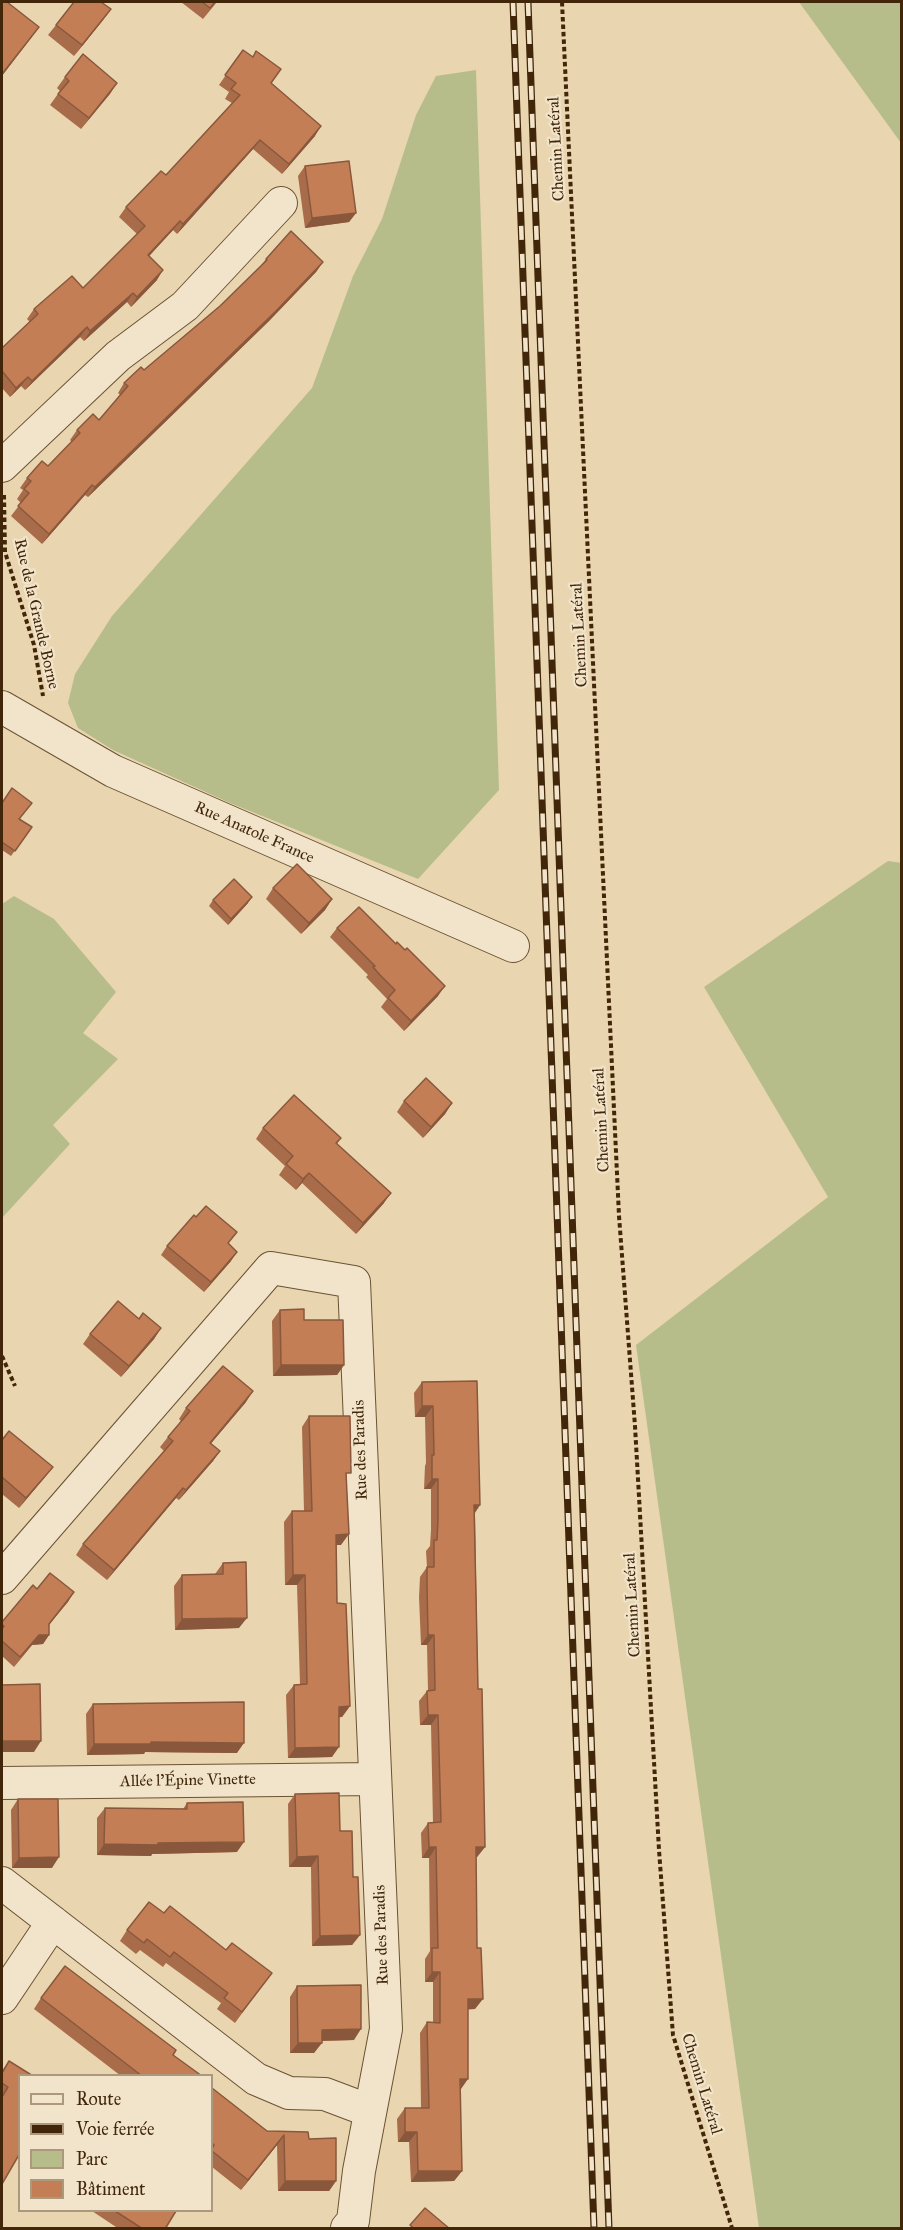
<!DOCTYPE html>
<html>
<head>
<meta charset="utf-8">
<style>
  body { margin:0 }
  #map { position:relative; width:903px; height:2230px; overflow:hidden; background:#e9d5af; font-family:"IM FELL Great Primer",serif }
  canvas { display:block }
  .frame { position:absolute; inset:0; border:3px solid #412609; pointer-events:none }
  .legend { position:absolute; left:18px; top:2074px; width:195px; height:138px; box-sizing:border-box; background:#f1e4cb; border:2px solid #ab987d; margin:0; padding:8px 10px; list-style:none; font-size:18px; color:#412609 }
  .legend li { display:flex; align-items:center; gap:12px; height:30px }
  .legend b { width:30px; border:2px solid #ab987d }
</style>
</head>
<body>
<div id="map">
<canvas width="903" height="2230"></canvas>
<div class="frame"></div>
<ul class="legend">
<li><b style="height:8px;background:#f1e4cb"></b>Route</li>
<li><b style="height:8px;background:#412609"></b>Voie ferrée</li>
<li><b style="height:16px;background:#b6bd8b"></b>Parc</li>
<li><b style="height:16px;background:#c47e56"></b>Bâtiment</li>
</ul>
</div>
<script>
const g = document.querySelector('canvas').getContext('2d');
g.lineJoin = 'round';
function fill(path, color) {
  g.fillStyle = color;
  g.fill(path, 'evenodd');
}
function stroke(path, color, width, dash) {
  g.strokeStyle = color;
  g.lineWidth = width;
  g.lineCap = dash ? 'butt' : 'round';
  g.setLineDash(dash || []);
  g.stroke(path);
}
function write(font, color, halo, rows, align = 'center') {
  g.font = font + ' "IM FELL Great Primer",serif';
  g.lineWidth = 4.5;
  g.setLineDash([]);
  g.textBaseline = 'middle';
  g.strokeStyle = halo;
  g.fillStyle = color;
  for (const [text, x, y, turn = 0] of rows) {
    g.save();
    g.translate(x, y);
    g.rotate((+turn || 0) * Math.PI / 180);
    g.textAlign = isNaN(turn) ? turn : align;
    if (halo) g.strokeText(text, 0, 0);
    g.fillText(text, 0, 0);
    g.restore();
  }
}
fill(new Path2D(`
  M799,2H901V143Z
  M476,70L499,790L418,879L230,803L113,750L78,728L68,703L75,674L112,616L312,388L353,276L382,219L416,115L436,76Z
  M888,861L902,863L901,2228H759L636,1345L828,1197L704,987Z
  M14,896L54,919L116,992L83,1033L118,1059L53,1125L70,1144L2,1218V904Z`), '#b6bd8b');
const street = new Path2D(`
  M2,466L118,356L185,306L281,203
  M2,707L113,771L513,946
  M2,1578L271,1268L354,1282L386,2029L359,2171L353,2221L347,2228
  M2,1783L375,1779
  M2,1883L256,2079L289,2093L325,2094L370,2111
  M2,1998L53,1922`);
stroke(street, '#6b5232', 34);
stroke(new Path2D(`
  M562,2L619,1216L635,1426L659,1850L673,2035L732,2228
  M4,495L5,552L34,645L43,696
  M2,1356L15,1386`), '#412609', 4, [4.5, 3]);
stroke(street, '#f1e4cb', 32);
const rail = new Path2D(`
  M513,2L594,2228
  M528,2L609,2228`);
stroke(rail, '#412609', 7);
stroke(rail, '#f1e4cb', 4.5, [14]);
fill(new Path2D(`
  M181,2H217L203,19Z
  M103,20L74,56L48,35L56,25Z
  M243,50L315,136L282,174L253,149L177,234L173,230L149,256L157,280L131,307L127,302L84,341L80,337L25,390L21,386L10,397L2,388V348L30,322L27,319L34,309L83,288L137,234L119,217L126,207L166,175L232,103L225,99L229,92L219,85Z
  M65,77L117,83L81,129L50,105L60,91L57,88Z
  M305,166L356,213L349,222L305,228L298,176Z
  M266,259L323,262L316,272L269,321L88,497L85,495L42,544L11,516L21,503L17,499L23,490L20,488L27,478L48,466L72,442L70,440L77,430L99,420L120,395L118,393L124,383L144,370L220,306L260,267Z
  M2,803L20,819L32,827L11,856L2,850Z
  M273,888L332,899L325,910L301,934L266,899Z
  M213,900L248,903L228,925L209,906Z
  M337,928L396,944L405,950L438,996L404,1031L381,1007L387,999L366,977L368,975L330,937Z
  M404,1101L452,1103L445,1114L423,1138L397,1112Z
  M263,1128L341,1138L337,1144L384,1203L356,1234L302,1183L296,1190L279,1175L285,1166L256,1139Z
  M229,1244L231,1261L204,1292L161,1255L167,1246Z
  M280,1310L304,1320L344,1365L337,1375L273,1376L272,1321Z
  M139,1319L161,1328L154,1339L121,1377L83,1344L90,1334Z
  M422,1382L480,1505L475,1513L478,1689L485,1847L477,1857H476L475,2009H468L461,2089H460L462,2171L454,2181L411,2182L409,2142H398L397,2119L405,2108H421L420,2033L427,2022H433V1982H425V1959L430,1951L429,1858H422L421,1833L428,1823H433L431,1725H420L419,1701L427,1691H428L427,1645H421L419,1597L420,1577L427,1567L426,1551L430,1546L431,1530V1489H424L425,1466L426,1463L425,1417H415L414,1393Z
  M246,1402L211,1443L220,1451L213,1461L179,1500L176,1498L107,1580L76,1555L83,1544L164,1451L160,1447L168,1437L181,1421L179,1419L186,1408Z
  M309,1416L346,1479L341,1545H336L337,1603L350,1706L342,1717H339L332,1757L288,1758L286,1695L294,1685L300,1684L297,1585H285L284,1522L292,1511H304L302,1427Z
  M2,1440L45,1477L19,1508L2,1494Z
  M223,1563L239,1628L175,1630L174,1586L182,1575L215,1574Z
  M37,1589L74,1592L49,1625V1635L43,1644L32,1645L14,1667L2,1656V1622Z
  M93,1704L237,1753L145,1752L144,1754L87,1755L86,1714Z
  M295,1794L340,1831L353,1877L360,1935L352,1945L312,1946L311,1867H289L288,1804Z
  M18,1799L52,1868H12L11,1810Z
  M187,1803L237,1852L152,1854L151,1856L97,1855V1818L105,1808L183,1809Z
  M164,1913L264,1983L235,2023L217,2009L221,2003L166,1963L163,1967L140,1950L136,1954L120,1941L127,1930Z
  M297,1986L354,2040L322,2041L314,2053H290V1997Z
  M41,1998L173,2055L202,2076H121L34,2009Z
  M9,2061L2,2184V2071Z
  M212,2088L267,2131L309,2139L336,2181L329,2191H278L277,2145L241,2190L212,2167Z
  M92,2211H176L165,2229H119Z`), '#a96c4a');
fill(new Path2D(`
  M111,9L103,20L74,56L82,45Z
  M39,27L31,38L2,76V74Z
  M117,83L110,94L81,129L89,118Z
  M321,126L315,136L282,174L289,164Z
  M260,140L253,149L177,234L183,224Z
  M356,213L349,222L305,228L312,218Z
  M180,221L173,230L141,265L148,255Z
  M323,262L316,272L269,321L88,497L95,487Z
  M163,270L157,280L131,307L137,297Z
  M133,293L127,302L84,341L90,331Z
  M87,327L80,337L25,390L32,381Z
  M28,377L21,386L10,397L16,388Z
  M92,485L85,495L42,544L49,534Z
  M252,897L248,903L228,925L231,919Z
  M332,899L325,910L301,934L309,923Z
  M445,986L438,996L404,1031L411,1021Z
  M452,1103L445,1114L423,1138L431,1127Z
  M309,1173L302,1183L296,1190L303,1179Z
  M391,1193L384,1203L356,1234L363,1223Z
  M237,1252L231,1261L204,1292L211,1282Z
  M161,1328L154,1339L121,1377L129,1366Z
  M281,1365H344L337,1375L273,1376Z
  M253,1391L246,1402L203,1453L210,1443Z
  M422,1406H433L425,1417H415Z
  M220,1451L213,1461L179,1500L186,1490Z
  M53,1467L45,1477L19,1508L26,1498Z
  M432,1479H438L431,1489H424Z
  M183,1488L176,1498L107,1580L114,1570Z
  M474,1505H480L473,1515Z
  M349,1534L341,1545H329L336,1535Z
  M293,1575H305L297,1585H285Z
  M74,1592L68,1602L42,1633L49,1624Z
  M247,1618L239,1628L175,1630L182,1619Z
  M39,1635H49L43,1644L32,1645L14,1667Z
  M428,1635H434L427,1645H421Z
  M350,1706L342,1717L331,1718L339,1707Z
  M428,1715H438L431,1725H420Z
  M2,1741H41L34,1752H2Z
  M151,1742L244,1743L237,1753L145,1752L144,1754L87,1755L94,1744Z
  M339,1747L332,1757L288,1758L295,1748Z
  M244,1842L237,1852L152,1854L151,1856L97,1855L104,1844Z
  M429,1847H436L429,1858H422Z
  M476,1847H485L477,1857H468Z
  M318,1856L311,1867H289L297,1857Z
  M59,1857L52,1868H12L19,1858Z
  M360,1935L352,1945L312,1946L320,1936Z
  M432,1972H440L433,1982H425Z
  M468,1999H483L475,2009L461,2010Z
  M361,2029L354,2040L314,2041L322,2030Z
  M298,2043H322L314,2053H290Z
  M460,2079H468L461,2089H452Z
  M405,2132H417L409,2142H398Z
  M284,2135L277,2145L241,2190L248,2180Z
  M418,2171H462L454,2181L411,2182Z
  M285,2181H336L329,2191H278Z`), '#89583c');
const building = new Path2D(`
  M2,2H7L39,27L2,74Z
  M74,2H101L111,9L82,45L56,25Z
  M202,2H215L210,8Z
  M243,50L253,57L256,51L281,69L271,83L321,126L289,164L260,140L183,224L180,221L148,255L163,270L137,297L133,293L90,331L87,327L32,381L28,377L16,388L2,371V348L38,314L34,309L72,276L83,288L145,226L126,207L161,171L166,175L240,95L231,89L236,83L225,75Z
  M83,54L117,83L89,118L58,94L69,81L65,77Z
  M349,161L356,213L312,218L305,166Z
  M291,231L323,262L276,311L95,487L92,485L49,534L18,506L29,493L24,489L31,481L27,478L42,461L48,466L80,433L77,430L93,414L99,420L128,386L124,383L141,367L144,370L220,306L267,260L266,259Z
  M12,788L32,803L19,819L32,827L15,851L2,842V803Z
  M297,864L332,899L309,923L273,888Z
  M234,879L252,897L231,919L213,900Z
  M359,907L396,944L397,942L405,950L407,948L445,986L411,1021L388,998L395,990L380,975L373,967L375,966L337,928Z
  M426,1078L452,1103L431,1127L404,1101Z
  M294,1095L341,1138L336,1143L391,1193L363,1223L309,1173L303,1179L286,1164L293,1156L263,1128Z
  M206,1206L237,1232L228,1243L237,1252L211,1282L167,1246L194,1215L196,1217Z
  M118,1301L139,1319L143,1313L161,1328L129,1366L90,1334Z
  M304,1309V1320H343L344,1365H281L280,1310Z
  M223,1366L253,1391L210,1443L220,1451L186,1490L183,1488L114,1570L83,1544L173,1441L168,1437L190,1411L186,1408Z
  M477,1381L480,1505H474L478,1689H482L485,1847H476L477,1948H481L483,1999H468V2079H460L462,2171H418L417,2132H405V2108H429L427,2022L440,2023V1972H432V1948H438L436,1847H429L428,1823L441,1822L438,1715H428L427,1691L435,1690L434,1635H428L427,1586V1567H434V1540H437L438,1520V1479H432V1455H434L433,1406H422V1382Z
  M309,1416H350L351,1473H346L349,1534L336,1535L337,1603L346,1604L350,1706L339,1707V1747L295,1748L294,1685L307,1684L305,1575H293L292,1511H312Z
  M9,1431L53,1467L26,1498L2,1477V1440Z
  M246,1562L247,1618L182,1619V1575L223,1574V1563Z
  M50,1573L74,1592L49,1624V1635H39L20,1657L2,1641V1629L4,1626L2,1625V1622L33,1585L37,1589Z
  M40,1684L41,1741H2V1685Z
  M244,1702V1743L151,1742V1744H94L93,1704Z
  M339,1793L340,1831H352L353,1877H358L360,1935L320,1936L318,1856L297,1857L295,1794Z
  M18,1799H58L59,1857L19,1858Z
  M243,1802L244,1842L158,1843V1845L104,1844L105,1808L187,1809V1803Z
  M149,1902L164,1913L170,1906L226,1950L232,1943L272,1973L242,2012L224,1998L228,1993L174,1952L170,1957L147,1939L144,1943L127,1930Z
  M65,1966L176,2050L173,2055L202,2076H142L41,1998Z
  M361,1985V2029L322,2030V2043H298L297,1986Z
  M9,2061L33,2076H20V2153L2,2184V2097L8,2087L2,2083V2073Z
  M212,2088L267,2131L308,2132L309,2139L336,2138V2181H285L284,2135L248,2180L212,2151V2149L214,2145L212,2143Z
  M425,2208L450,2229H414L410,2225Z
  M115,2211H176L165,2229H143Z`);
fill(building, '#c47e56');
stroke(building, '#89583c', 1.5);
write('16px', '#412609', '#f1e4cb', [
  ["Chemin Latéral",557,149,-93],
  ["Rue de la Grande Borne",36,614,77],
  ["Chemin Latéral",580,635,-93],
  ["Rue Anatole France",254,833,24],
  ["Chemin Latéral",602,1120,-93],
  ["Rue des Paradis",361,1450,-92],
  ["Chemin Latéral",633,1605,-93],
  ["Allée l'Épine Vinette",188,1781,-1],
  ["Rue des Paradis",382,1935,-92],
  ["Chemin Latéral",701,2084,73]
]);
</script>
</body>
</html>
